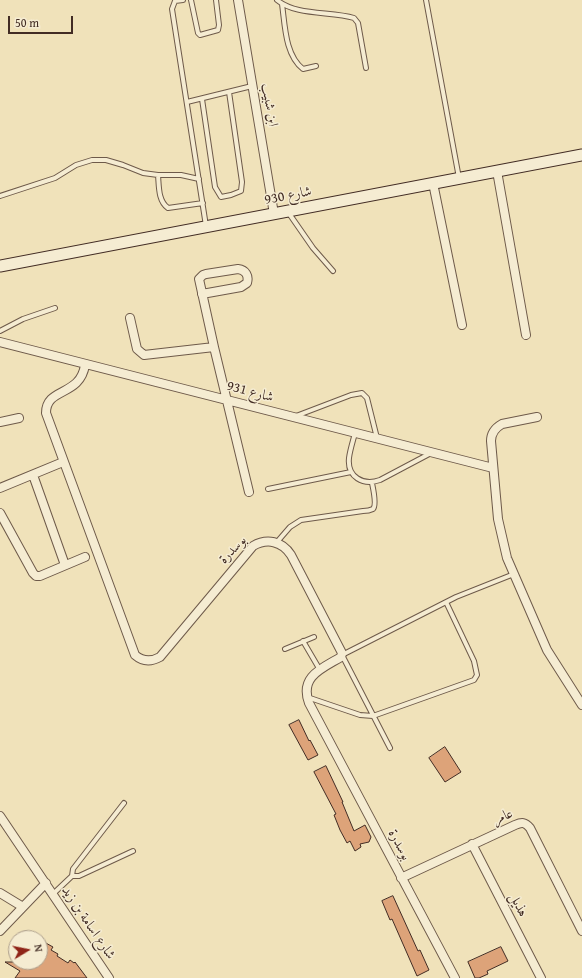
<!DOCTYPE html>
<html>
<head>
<meta charset="utf-8">
<style>
  body { margin:0 }
  #map { position:relative; width:582px; height:978px; overflow:hidden; background:#f0e2ba; font-family:"Gentium Book Plus",serif }
  canvas { display:block }
  .north { position:absolute; left:8px; top:930px; width:40px; height:40px; box-sizing:border-box; background:#f5ecd2; border:1px solid #ad9f8c; border-radius:50%; rotate:80deg; font-size:11px; font-weight:700; line-height:16px; text-align:center; color:#422c24 }
  .north::after { content:''; display:block; margin:auto; width:14px; height:18px; background:#8f2418; clip-path:polygon(50% 0,100% 100%,50% 72%,0 100%) }
  .scale { position:absolute; left:8px; top:16px; width:65px; height:18px; box-sizing:border-box; border:2px solid #422c24; border-top:0; padding-left:5px; font-size:12px; line-height:14px; white-space:nowrap; color:#422c24; -webkit-text-stroke:3px #f5ecd2; paint-order:stroke }
</style>
</head>
<body>
<div id="map">
<canvas width="582" height="978"></canvas>
<div class="north">N</div>
<div class="scale">50 m</div>
</div>
<script>
const g = document.querySelector('canvas').getContext('2d');
g.lineJoin = 'round';
function fill(path, color) {
  g.fillStyle = color;
  g.fill(path, 'evenodd');
}
function stroke(path, color, width, dash) {
  g.strokeStyle = color;
  g.lineWidth = width;
  g.lineCap = dash ? 'butt' : 'round';
  g.setLineDash(dash || []);
  g.stroke(path);
}
function write(font, color, halo, rows, align = 'center') {
  g.font = font + ' "Gentium Book Plus",Amiri,serif';
  g.lineWidth = 3;
  g.setLineDash([]);
  g.textBaseline = 'middle';
  g.strokeStyle = halo;
  g.fillStyle = color;
  for (const [text, x, y, turn = 0] of rows) {
    g.save();
    g.translate(x, y);
    g.rotate((+turn || 0) * Math.PI / 180);
    g.textAlign = isNaN(turn) ? turn : align;
    if (halo) g.strokeText(text, 0, 0);
    g.fillText(text, 0, 0);
    g.restore();
  }
}
const building = new Path2D(`
  M299,720L309,741L310,740L318,755L308,760L289,725Z
  M445,747L461,772L445,782L429,758Z
  M326,766L343,802H342L354,831L365,825L371,837L369,842L360,844L361,847L355,851L350,841L347,843L340,830L334,815L336,814L314,772Z
  M393,896L418,951L420,950L429,970L417,976L392,919L390,920L382,901Z
  M44,942L53,947L51,950L58,954L57,956L68,963L70,960L74,963L75,962L87,978H15L20,971L5,962H40V948Z
  M501,947L508,961L487,971L488,974L479,978H475L468,962Z`);
fill(building, '#dda379');
stroke(building, '#422c24', 1);
const lane = new Path2D(`
  M183,0L175,1L172,9L206,226
  M191,0L198,33L200,35L218,30L219,25L216,0
  M277,0C296,16 331,11 354,18L358,23L366,68
  M426,0L459,178
  M282,4C285,25 285,55 303,69L316,66
  M202,99L215,187L221,197L231,195L241,191L242,182L229,92
  M187,102L252,86
  M158,175C159,186 158,201 168,208L203,203
  M0,196L55,178L76,165L92,160H106L123,165L143,173L158,175H181L199,179
  M288,212L313,248L333,271
  M0,331L23,319L55,308
  M296,416L351,395L362,393L367,398L377,438
  M355,433C353,441 350,450 349,458C347,477 363,486 380,480L431,453
  M268,489L351,472
  M277,542L290,527L301,520L363,511C366,511 371,510 373,509C377,505 373,488 372,483
  M303,641L320,670
  M285,649L314,637
  M307,697L360,715L373,716L474,680L477,675L474,661L446,602
  M390,748L342,655L456,597L514,574
  M72,876L73,869L124,803
  M53,894L72,876H79L133,851`);
const street = new Path2D(`
  M238,0L274,214
  M497,171L526,335
  M433,183L462,325
  M202,294L241,287L247,283C249,276 246,270 238,269L206,274L203,275L199,279L214,347L249,492
  M130,318L137,349L144,355L214,347
  M0,342L493,468
  M85,365C80,397 46,387 46,413L135,655C143,662 151,662 160,657L253,546C267,538 282,541 291,555L342,653L341,657C323,668 299,676 309,703L455,978
  M537,417L502,424C495,428 491,433 491,441L498,519L507,558L547,650L582,705
  M0,422L19,418
  M33,475L65,565
  M0,488L63,462
  M0,513L33,573L36,576H40L85,557
  M0,816L109,978
  M472,844L541,978
  M401,878L515,825C522,822 525,822 530,828L582,931
  M0,893L23,907
  M0,931L46,883`);
const secondary = new Path2D(`
  M0,266L582,155`);
stroke(lane, '#6e5a4a', 6);
stroke(street, '#6e5a4a', 10);
stroke(secondary, '#422c24', 13);
stroke(lane, '#f5ecd2', 4);
stroke(street, '#f5ecd2', 8);
stroke(secondary, '#f5ecd2', 11);
write('14px', '#422c24', '#f5ecd2', [
  ["ابن شبيب",269,105,80],
  ["شارع 930",288,196,-11],
  ["شارع 931",250,392,15],
  ["بوسدرة",233,550,-46],
  ["عامر",503,817,-22],
  ["بوسدرة",399,845,62],
  ["هذيل",518,905,63],
  ["شارع اسامة بن زيد",88,923,56]
]);
</script>
</body>
</html>
